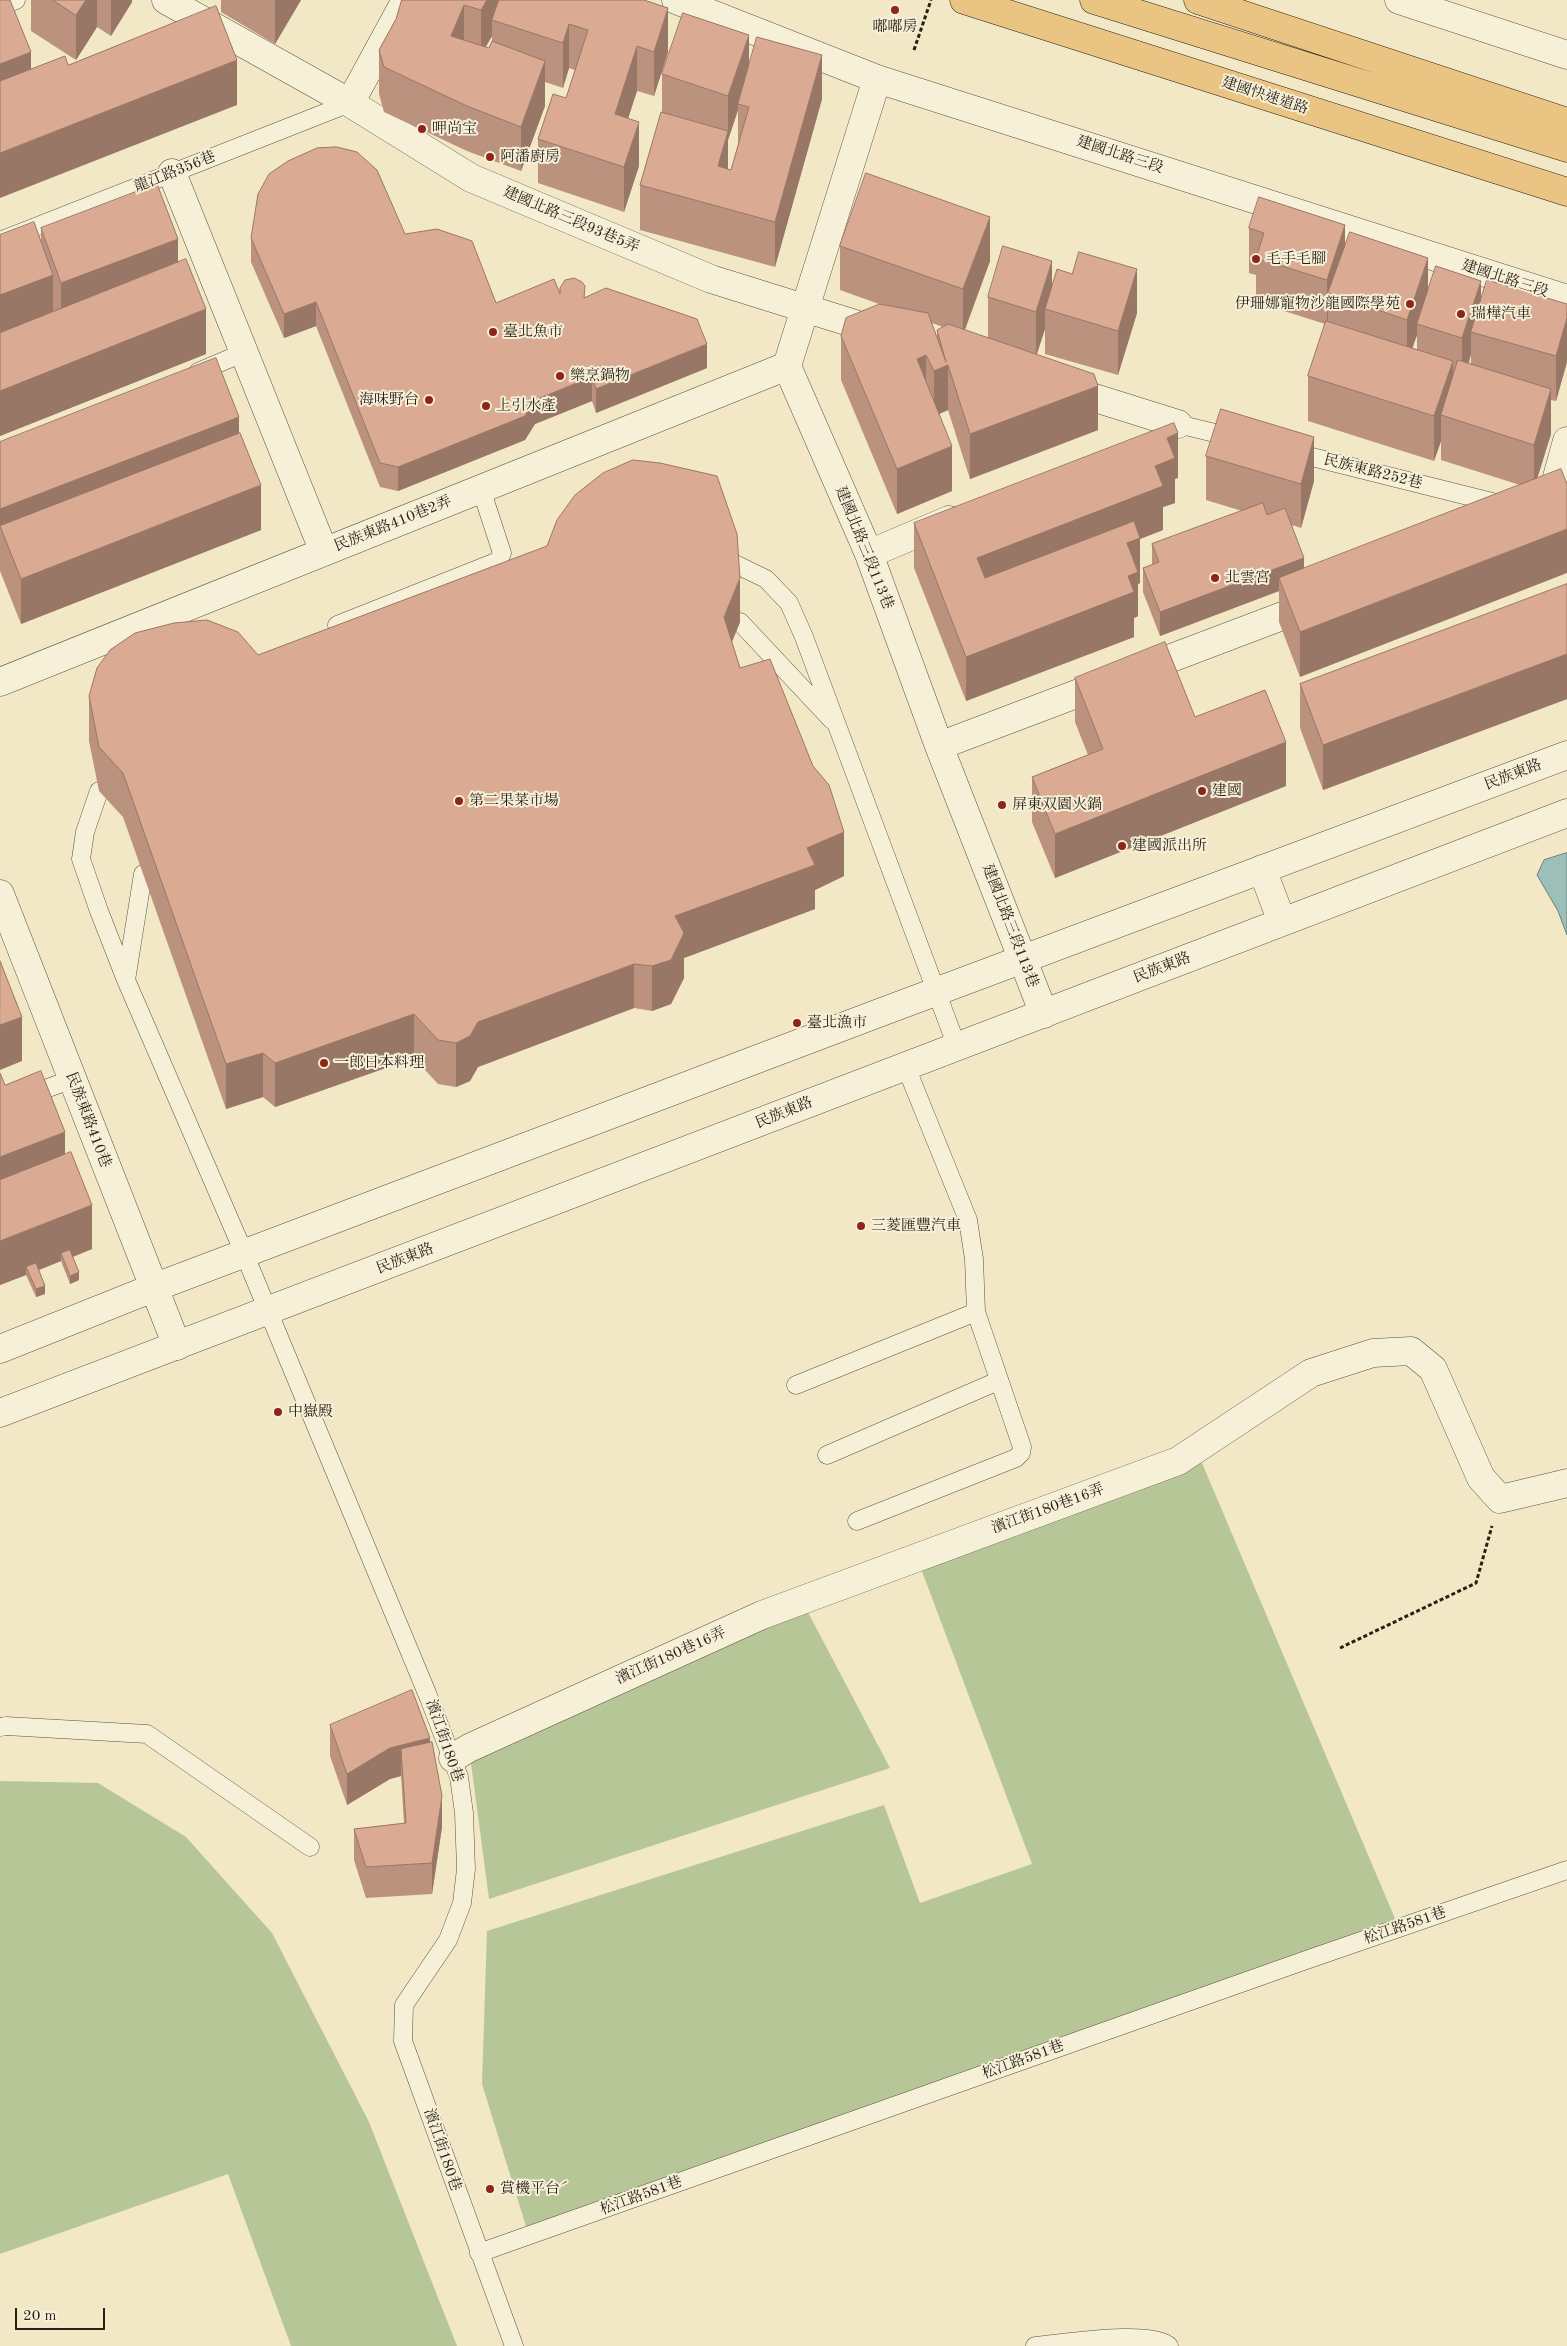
<!DOCTYPE html>
<html>
<head>
<meta charset="utf-8">
<style>
  body { margin:0 }
  #map { position:relative; width:1567px; height:2346px; overflow:hidden; background:#f2e8c5; font-family:"Old Standard TT",serif }
  canvas { display:block }
  .scale { position:absolute; left:15px; top:2308px; width:90px; height:22px; box-sizing:border-box; border:2px solid #291f16; border-top:0; padding-left:6px; font-size:15px; line-height:18px; white-space:nowrap; color:#291f16; -webkit-text-stroke:4px #f7f0d9; paint-order:stroke }
</style>
</head>
<body>
<div id="map">
<canvas width="1567" height="2346"></canvas>
<div class="scale">20 m</div>
</div>
<script>
const g = document.querySelector('canvas').getContext('2d');
g.lineJoin = 'round';
function fill(path, color) {
  g.fillStyle = color;
  g.fill(path, 'evenodd');
}
function stroke(path, color, width, dash) {
  g.strokeStyle = color;
  g.lineWidth = width;
  g.lineCap = dash ? 'butt' : 'round';
  g.setLineDash(dash || []);
  g.stroke(path);
}
function write(font, color, halo, rows, align = 'center') {
  g.font = font + ' "Old Standard TT","Noto Serif TC",serif';
  g.lineWidth = 4;
  g.setLineDash([]);
  g.textBaseline = 'middle';
  g.strokeStyle = halo;
  g.fillStyle = color;
  for (const [text, x, y, turn = 0] of rows) {
    g.save();
    g.translate(x, y);
    g.rotate((+turn || 0) * Math.PI / 180);
    g.textAlign = isNaN(turn) ? turn : align;
    if (halo) g.strokeText(text, 0, 0);
    g.fillText(text, 0, 0);
    g.restore();
  }
}
fill(new Path2D(`
  M1202,1463L1399,1928L529,2236L482,2084L487,1931L884,1805L920,1903L1032,1864L917,1558Z
  M802,1601L890,1768L489,1899L469,1748Z
  M0,1781L98,1783L186,1837L272,1933L369,2122L457,2346H291L228,2174L0,2254Z`), '#b7c697');
const water = new Path2D(`
  M1567,853V935L1558,911L1537,875L1544,860Z`);
fill(water, '#9cbfba');
stroke(water, '#6e7f78', 1);
const service = new Path2D(`
  M0,6L16,0
  M0,241L350,103
  M198,372L245,352
  M1178,424L1235,438
  M1292,452L1504,505
  M731,562L766,579L789,603L804,637L957,1047
  M740,622L832,720
  M337,625L498,561L502,553L481,489
  M99,791L85,832L81,859L99,911L126,980L244,1253L429,1698L459,1777L464,1813L466,1869L462,1903L448,1940L404,2005L403,2041L514,2346
  M126,980L143,874
  M0,1106L72,1079
  M796,1385L976,1312
  M827,1455L998,1381
  M857,1521L1016,1458L1021,1453L1022,1447L976,1312L974,1259L968,1220L906,1067
  M0,1727L6,1726L147,1734L310,1847
  M479,2253L1309,1959L1567,1870
  M1035,2346C1061,2344 1152,2329 1169,2346`);
const minor = new Path2D(`
  M166,0L350,103L471,178L711,279L881,332
  M877,79L787,366L869,554L939,746L1044,1014
  M350,103L406,0
  M172,173L324,552
  M1063,388L1178,424
  M1549,506L1567,441
  M869,554L949,520
  M0,682L787,366
  M939,746L1314,604
  M0,894L177,1346
  M453,1758L469,1748L762,1615L1178,1461L1311,1373L1373,1353L1411,1351L1433,1369L1481,1478L1500,1499L1567,1483`);
const tertiary = new Path2D(`
  M676,0L877,79L1567,299
  M1399,0L1567,55
  M1262,869L1282,922
  M0,1349L153,1288L871,1016L1567,755
  M0,1413L1567,813`);
const trunk = new Path2D(`
  M964,0L1567,192
  M1094,0L1567,148
  M1198,0L1567,122`);
stroke(service, '#5b5142', 19);
stroke(minor, '#5b5142', 29);
stroke(tertiary, '#5b5142', 29);
stroke(trunk, '#291f16', 29);
stroke(new Path2D(`
  M914,50L931,0
  M1340,1648L1476,1583L1492,1526`), '#291f16', 3, [4, 2.5]);
stroke(service, '#f7f0d9', 18);
stroke(minor, '#f7f0d9', 28);
stroke(tertiary, '#f7f0d9', 28);
stroke(trunk, '#e9c482', 28);
fill(new Path2D(`
  M31,0H132V2L111,36L97,27L76,60L31,31Z
  M221,0H301L275,44L221,12Z
  M402,0H644L668,52L654,96L637,91L628,118L639,166L624,212L538,183V139L566,98L575,70L569,68L563,88L545,82V106L521,171L467,151L384,112L379,94V50L396,19ZM492,36V42L489,48L486,47Z
  M749,66L822,99L775,267L640,230V185L662,113V74ZM738,110V145L731,170L728,169V140Z
  M41,228L178,262L206,354L0,436V235L41,240Z
  M1249,228L1345,246L1428,289L1481,299L1567,304V362L1556,401L1551,400V434L1537,478L1300,677L1279,622V591L1160,636L1143,592V568L1152,565V544L1242,511L1206,500V456L1314,481L1301,528L1292,525L1304,569L1520,485L1441,460V441L1434,461L1308,421V376L1325,324L1256,302V275L1249,273ZM1417,335V350L1412,348ZM1471,354V364L1469,363Z
  M405,234L496,303L560,294L585,297L707,368L596,413L592,401L535,424L525,440L398,491L380,487L316,326L284,338L251,262V238Z
  M840,246L990,261L965,330L988,338V297L1052,286L1137,313L1118,375L1045,354V329L1037,354L1098,430L970,479L948,410L939,414L952,491L897,514L841,380V336L879,304L840,290ZM932,323L943,327L937,330V337Z
  M239,433L261,530L21,624L0,571V442Z
  M1178,478L1175,479V503L1163,507V530L1140,539V583L1138,584V616L1134,618V637L966,701L914,568V523Z
  M1567,584V699L1323,790L1300,728V684Z
  M740,622L732,642L740,668L844,876L815,890V909L684,958V978L671,1004L652,1011L634,1008L478,1067L470,1081L456,1087L438,1084L414,1058L275,1107L263,1097L226,1109L123,817L99,791L89,741V696L258,655Z
  M1075,678L1195,717L1286,786L1055,878L1032,822V777L1088,755L1075,722Z
  M5,1085L65,1155L92,1249L73,1257L79,1280L70,1284L61,1261L39,1270L45,1294L36,1297L26,1275L0,1285Z
  M330,1725L430,1743L442,1827L432,1894L366,1898L354,1860V1829L404,1823L401,1776L390,1779L347,1805L330,1756Z`), '#bb927e');
fill(new Path2D(`
  M86,0H97V27L76,60V15Z
  M111,0H132V2L111,36Z
  M275,0H301L275,44Z
  M487,0H503L492,20V36L481,54V10Z
  M464,5V50L451,36Z
  M668,8V52L654,96V52Z
  M569,24V68L563,88V43Z
  M749,35V79L738,104V110L728,140V96Z
  M637,46V91L615,159V114Z
  M31,52V96L0,109V64Z
  M822,55V99L775,267V222Z
  M237,60V105L0,198V153Z
  M545,61V106L521,171V127Z
  M639,122V166L624,212V167Z
  M728,131V175L718,166Z
  M990,217V261L963,334V289Z
  M1345,225V269L1328,293V319L1327,325V280Z
  M178,239V283L61,328V283Z
  M1428,258V303L1417,324V335L1407,364V320Z
  M1052,261V306L1045,309V329L1036,356V312Z
  M1137,269V313L1118,375V331Z
  M53,275V319L0,340V295Z
  M1481,281V325L1471,332V354L1462,382V338Z
  M316,302V326L284,338V314Z
  M206,309V354L0,436V391Z
  M1567,318V362L1556,401V356Z
  M707,344V368L596,413V389Z
  M926,355V399L917,359Z
  M1453,361V406L1441,415V441L1434,461V416Z
  M948,365V410L934,416V371Z
  M592,377V401L535,424L525,440L398,491V467L535,400Z
  M1098,386V430L970,479V434Z
  M1551,389V434L1534,489V445Z
  M239,417V461L0,526V509Z
  M1178,433V478L1175,479V503L1163,507V530L1140,539V583L1138,584V616L1134,618V637L966,701V657L977,558L1155,466L1167,438Z
  M1314,437V481L1301,528V484Z
  M952,446V491L897,514V469Z
  M261,485V530L21,624V579Z
  M1567,529V573L1300,677V632Z
  M1304,558V582L1279,578V591L1160,636V612Z
  M740,578V622L724,661V617Z
  M1567,654V699L1323,790V745Z
  M1286,742V786L1055,878V834Z
  M844,832V876L815,890V909L684,958V978L671,1004L652,1011V966L675,916L807,848Z
  M634,964V1008L478,1067L470,1081L456,1087V1043L478,1022Z
  M414,1014V1058L275,1107V1063Z
  M22,1017V1061L0,1070V1025Z
  M263,1053V1097L226,1109V1064Z
  M65,1132V1177L0,1202V1157Z
  M92,1205V1249L64,1260L61,1253V1261L29,1274L26,1267V1275L0,1285V1241Z
  M79,1272V1280L70,1284V1276Z
  M45,1286V1294L36,1297V1289Z
  M430,1738V1769L401,1749V1776L390,1779L347,1805V1774L390,1748Z
  M442,1796V1827L432,1894V1863Z`), '#976');
const building = new Path2D(`
  M0,0H10L31,52L0,64Z
  M53,0H86L76,15Z
  M402,0H487L481,10L464,5L451,36L489,48L492,41L545,61L521,127L467,106L384,67L379,50L396,19Z
  M499,0H644L668,8L654,52L637,46L615,114L639,122L624,167L538,139L553,94L566,98L588,30L569,24L563,43L492,20Z
  M216,6L237,60L0,153V81L65,56L68,65Z
  M683,13L749,35L728,96L662,74Z
  M757,37L822,55L775,222L640,185L661,112L728,131L718,166L731,170L749,107L738,104Z
  M337,147L357,152L377,170L405,234L437,229L472,241L496,303L554,279L560,294V288L565,280L574,278L582,282L585,286L584,298L606,288L697,319L707,344L596,389L592,377L535,400L525,416L398,467L380,463L316,302L284,314L251,238L258,194L269,174L288,161L317,148Z
  M866,173L990,217L963,289L840,246Z
  M157,184L178,239L61,283L41,228Z
  M1259,197L1345,225L1327,280L1256,258L1264,233L1249,228Z
  M34,222L53,275L0,295V235Z
  M1350,232L1428,258L1407,320L1328,293Z
  M1003,246L1052,261L1036,312L988,297Z
  M1079,252L1137,269L1118,331L1045,309L1057,269L1072,274Z
  M186,259L206,309L0,391V333Z
  M1436,266L1481,281L1462,338L1417,324Z
  M1487,280L1567,304V318L1556,356L1471,332Z
  M880,304L928,313L946,362L937,330L948,324L1094,374L1098,386L970,434L948,365L934,371L926,355L917,359L952,446L897,469L841,336L846,318Z
  M1326,321L1453,361L1434,416L1308,376Z
  M216,358L239,417L0,509V442Z
  M1458,360L1551,389L1534,445L1441,415Z
  M1221,409L1314,437L1301,484L1206,456Z
  M1174,423L1178,433L1167,438L1175,458L1155,466L1163,486L977,558L985,578L1134,521L1140,538L1127,543L1138,572L1128,576L1134,592L966,657L914,523Z
  M240,433L261,485L21,579L0,526Z
  M633,460L660,463L717,476L737,534L740,578L724,617L740,668L770,659L813,766L829,785L844,832L807,848L815,865L675,916L684,933L671,960L652,966L634,964L478,1022L470,1036L456,1043L438,1040L414,1014L275,1063L263,1053L226,1064L123,773L99,747L89,696L97,668L110,650L135,633L174,623L207,620L238,632L258,655L547,546L557,520L575,495L603,473Z
  M1561,469L1567,484V529L1300,632L1279,578Z
  M1263,503L1267,515L1285,508L1304,558L1160,612L1143,568L1159,562L1152,544Z
  M1567,584V654L1323,745L1300,684Z
  M1165,642L1195,717L1265,690L1286,742L1055,834L1032,777L1103,749L1075,678Z
  M0,961L22,1017L0,1025Z
  M41,1071L65,1132L0,1157V1073L5,1085Z
  M71,1152L92,1205L0,1241V1180Z
  M70,1250L79,1272L70,1276L61,1253Z
  M36,1263L45,1286L36,1289L26,1267Z
  M412,1690L430,1738L390,1748L347,1774L330,1725Z
  M432,1742L442,1796L432,1863L366,1867L354,1829L406,1823L401,1749Z`);
fill(building, '#daaa92');
stroke(building, '#976', 1);
for (const [x, y, r, color] of [
  [895,10,5,"#8f2418"],
  [422,129,5,"#8f2418"],
  [490,157,5,"#8f2418"],
  [1256,259,5,"#8f2418"],
  [1410,304,5,"#8f2418"],
  [1461,314,5,"#8f2418"],
  [493,332,5,"#8f2418"],
  [560,376,5,"#8f2418"],
  [429,400,5,"#8f2418"],
  [486,406,5,"#8f2418"],
  [1215,578,5,"#8f2418"],
  [1202,791,5,"#8f2418"],
  [459,801,5,"#8f2418"],
  [1002,805,5,"#8f2418"],
  [1122,846,5,"#8f2418"],
  [797,1023,5,"#8f2418"],
  [324,1063,5,"#8f2418"],
  [861,1226,5,"#8f2418"],
  [278,1412,5,"#8f2418"],
  [490,2189,5,"#8f2418"]
]) {
  const dot = new Path2D();
  dot.arc(x, y, r, 0, 2 * Math.PI);
  g.fillStyle = color;
  g.fill(dot);
  stroke(dot, '#f7f0d9', 2);
}
write('15px', '#291f16', '#f7f0d9', [
  ["嘟嘟房",895,27,"center"],
  ["呷尚宝",432,129],
  ["阿潘廚房",500,157],
  ["毛手毛腳",1266,259],
  ["伊珊娜寵物沙龍國際學苑",1400,304,"right"],
  ["瑞樺汽車",1471,314],
  ["臺北魚市",503,332],
  ["樂烹鍋物",570,376],
  ["海味野台",419,400,"right"],
  ["上引水產",496,406],
  ["北雲宮",1225,578],
  ["建國",1212,791],
  ["第二果菜市場",469,801],
  ["屏東双園火鍋",1012,805],
  ["建國派出所",1132,846],
  ["臺北漁市",807,1023],
  ["一郎日本料理",334,1063],
  ["三菱匯豐汽車",871,1226],
  ["中嶽殿",288,1412],
  ["賞機平台ˊ",500,2189]
], 'left');
write('15px', '#291f16', '#f7f0d9', [
  ["建國快速道路",1265,96,18],
  ["建國北路三段",1120,155,18],
  ["龍江路356巷",175,172,-22],
  ["建國北路三段93巷5弄",571,220,23],
  ["建國北路三段",1505,279,18],
  ["民族東路252巷",1373,472,14],
  ["民族東路410巷2弄",393,524,-22],
  ["建國北路三段113巷",864,548,68],
  ["民族東路",1513,775,-21],
  ["建國北路三段113巷",1010,926,69],
  ["民族東路",1162,968,-21],
  ["民族東路",784,1113,-22],
  ["民族東路410巷",88,1120,69],
  ["民族東路",405,1259,-21],
  ["濱江街180巷16弄",1048,1509,-20],
  ["濱江街180巷16弄",671,1656,-24],
  ["濱江街180巷",444,1741,71],
  ["松江路581巷",1405,1926,-19],
  ["松江路581巷",1023,2060,-20],
  ["濱江街180巷",442,2150,71],
  ["松江路581巷",641,2196,-20]
]);
</script>
</body>
</html>
